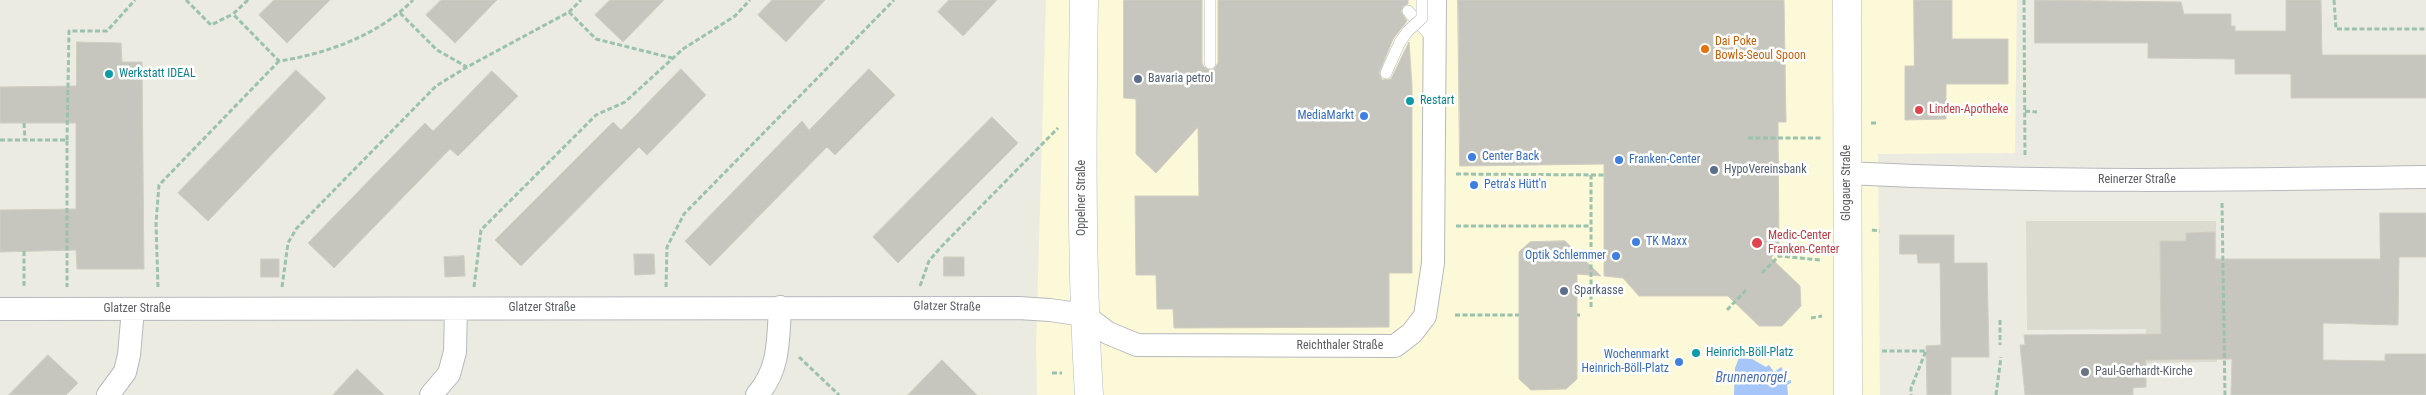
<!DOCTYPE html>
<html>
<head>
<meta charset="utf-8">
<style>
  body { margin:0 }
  canvas { display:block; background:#ecebe2 }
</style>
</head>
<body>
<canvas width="2426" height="395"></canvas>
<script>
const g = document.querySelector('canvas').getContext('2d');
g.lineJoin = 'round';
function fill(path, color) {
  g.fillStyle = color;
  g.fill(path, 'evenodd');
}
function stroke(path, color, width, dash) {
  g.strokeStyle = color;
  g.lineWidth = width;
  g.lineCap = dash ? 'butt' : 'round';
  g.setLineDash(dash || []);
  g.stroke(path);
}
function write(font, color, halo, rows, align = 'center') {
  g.font = font + ' "Roboto Condensed",sans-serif';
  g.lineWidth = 5;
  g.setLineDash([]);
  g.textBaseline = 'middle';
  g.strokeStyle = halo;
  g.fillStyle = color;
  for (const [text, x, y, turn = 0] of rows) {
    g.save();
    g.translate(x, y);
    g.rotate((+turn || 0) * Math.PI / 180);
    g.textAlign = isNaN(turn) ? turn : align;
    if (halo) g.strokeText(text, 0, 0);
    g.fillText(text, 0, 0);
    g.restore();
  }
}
fill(new Path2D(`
  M1046,0H2017L2015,153L1878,154L1880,395H1037L1036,346Z`), '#fbf9d8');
fill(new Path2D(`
  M2026,221H2216L2217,362L2147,363L2146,329L2027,330Z`), '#dcdbd0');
fill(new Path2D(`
  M1739,358L1752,359L1766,367L1769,365L1774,372L1781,367L1783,370L1779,372L1783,382L1791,380V383L1787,385L1788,395H1734L1735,368Z`), '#a6c5f8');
const building = new Path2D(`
  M274,0H330L287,43L259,15Z
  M441,0H497L455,43L426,15Z
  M610,0H664L623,42L595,15Z
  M772,0H825L786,42L758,15Z
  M949,0H997L963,36L938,12Z
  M1124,0H1202V63L1204,67L1210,70L1214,69L1218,63V0H1408V4L1403,6L1401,12L1407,21L1393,39L1379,73L1382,80L1391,79L1409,42L1412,86V273H1389V327L1174,328L1173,309H1157L1156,275H1136L1135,196H1199L1198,127L1156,173L1136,154V99L1124,98Z
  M1458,0H1784L1786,122H1778L1779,249L1771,258L1800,286L1801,306L1782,326H1759L1728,296H1639L1623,278L1604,276V164L1460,166Z
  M1914,0H1952V39H2008V84H1946V119L1905,120V66H1914Z
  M2035,0L2181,2L2184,14H2231V26H2235V31H2286V0H2321L2322,55H2426V98H2291V74H2235V59L2148,58V43H2035Z
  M77,42L121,43L122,62H142L144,269H77L76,250L0,252V210L76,209V123H0V87L76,86Z
  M681,69L706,95L647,155L639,147L521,266L495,240L613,122L621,130Z
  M869,69L895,95L835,155L827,147L710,266L685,241L802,121L809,130Z
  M296,70L326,98L208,221L178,193Z
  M492,71L518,96L458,156L450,149L334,268L308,243L425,123L433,131Z
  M992,117L1018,143L898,263L873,237Z
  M2380,213H2426V257H2399L2398,325L2323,323V360L2385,361V354H2426V395H2231L2232,359L2146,360V387L2133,388V395H2025L2020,345H2025L2024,335L2161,334L2160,241H2186V233L2215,232V259H2380Z
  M1900,235H1954V263H1987L1989,357H1951V395H1927L1926,346L1941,345L1940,263H1918L1917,254H1900Z
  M1565,241L1601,276L1577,274V379L1566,389L1531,390L1519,379V252L1530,242Z
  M634,254H654L655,274L635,275Z
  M464,256L465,276L445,277L444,257Z
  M944,257H964V276H944Z
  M261,259H279V277H261Z
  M48,355L78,383L66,395H9Z
  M942,360L977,395H908Z
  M357,369L384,395H333Z`);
fill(building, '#c7c6be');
stroke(building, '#d0cec1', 1);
const lane = new Path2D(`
  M1210,0V63
  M1408,11L1434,40
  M1386,73L1400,42L1408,31`);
const street = new Path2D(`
  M1847,173C2040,183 2233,180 2426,177
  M0,309L1018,308L1050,310L1084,315L1108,333L1137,345L1395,346L1412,333L1425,316L1433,263L1435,0
  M108,395L125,372L129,355L133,309
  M431,395L449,374L455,352L456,309
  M757,395C780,369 778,340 780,307`);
const secondary = new Path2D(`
  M1084,0C1082,132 1081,263 1089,395
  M1847,0L1848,395`);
stroke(lane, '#b7b8bd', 12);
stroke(street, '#b7b8bd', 24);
stroke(secondary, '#b7b9bf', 29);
stroke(new Path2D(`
  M186,0L211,25L233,14
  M248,0L233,14L279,61C326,54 379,35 413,0
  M2024,0L2025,157
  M2334,0L2336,29H2426
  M569,12L596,39L672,58
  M400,13L437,50L467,67
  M2025,111L2037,112
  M24,123L25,140
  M1871,123H1878
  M1748,138H1821
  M0,140H67V287
  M67,140L69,31H107L135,0
  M1456,174L1604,175
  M2222,203L2225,395
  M1456,226H1591
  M1872,230L1880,231
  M24,251V286
  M1762,273L1779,256L1821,260
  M920,286L929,261L940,248L1058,128
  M158,287L156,223L159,185L279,61
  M282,287L288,243L296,229L436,86L467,67L569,12L581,0
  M474,287L481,230L596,115L625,102L683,49L735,16L750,0
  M666,287L667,247L684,214L894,0
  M1591,307V175
  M1727,310L1747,289
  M1455,315H1519
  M1577,315H1580
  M1811,318L1822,316
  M2000,320V345
  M1882,351H1926L1911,388V395
  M799,357L839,395
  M1052,373H1062
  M1996,395L2001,357`), '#9ac2ad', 3, [5, 2.5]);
stroke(lane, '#fff', 11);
stroke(street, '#fff', 22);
stroke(secondary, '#fff', 28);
const laneBridge = new Path2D(`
  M1408,31L1422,18V0`);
stroke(laneBridge, '#b7b8bd', 12, []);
stroke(laneBridge, '#fff', 11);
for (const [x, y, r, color] of [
  [1705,49,5,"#e8710a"],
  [109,74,5,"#0f9aa8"],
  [1138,79,5,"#5c6f8a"],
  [1410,101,5,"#0f9aa8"],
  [1919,110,5,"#e0444e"],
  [1364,116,5,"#3f7fe0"],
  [1472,157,5,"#3f7fe0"],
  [1619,160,5,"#3f7fe0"],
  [1714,170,5,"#5c6f8a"],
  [1474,185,5,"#3f7fe0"],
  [1636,242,5,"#3f7fe0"],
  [1757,243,6,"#e0444e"],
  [1616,256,5,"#3f7fe0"],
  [1564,291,5,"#5c6f8a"],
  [1696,353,5,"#0f9aa8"],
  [1679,362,5,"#3f7fe0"],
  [2085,372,5,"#6b7280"]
]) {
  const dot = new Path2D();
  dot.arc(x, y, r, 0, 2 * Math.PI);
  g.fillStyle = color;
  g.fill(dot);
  stroke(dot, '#fff', 2);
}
write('12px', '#c56008', '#fff', [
  ["Dai Poke",1715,42],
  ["Bowls-Seoul Spoon",1715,56]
], 'left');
write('12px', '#0d838f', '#fff', [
  ["Werkstatt IDEAL",119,74],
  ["Restart",1420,101],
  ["Heinrich-Böll-Platz",1706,353]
], 'left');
write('12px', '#4e5e75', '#fff', [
  ["Bavaria petrol",1148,79],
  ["HypoVereinsbank",1724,170],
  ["Sparkasse",1574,291]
], 'left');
write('12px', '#be3a42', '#fff', [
  ["Linden-Apotheke",1929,110],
  ["Medic-Center",1768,236],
  ["Franken-Center",1768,250]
], 'left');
write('12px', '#366cbe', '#fff', [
  ["MediaMarkt",1354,116,"right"],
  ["Center Back",1482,157],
  ["Franken-Center",1629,160],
  ["Petra's Hütt'n",1484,185],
  ["TK Maxx",1646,242],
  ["Optik Schlemmer",1606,256,"right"],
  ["Wochenmarkt",1669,355,"right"],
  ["Heinrich-Böll-Platz",1669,369,"right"]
], 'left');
write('12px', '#5a5c61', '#fff', [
  ["Reinerzer Straße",2137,180],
  ["Glogauer Straße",1847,183,-90],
  ["Oppelner Straße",1082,198,-90],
  ["Glatzer Straße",947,307,1],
  ["Glatzer Straße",542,308],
  ["Glatzer Straße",137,309],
  ["Reichthaler Straße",1340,346]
]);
write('12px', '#5b616d', '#fff', [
  ["Paul-Gerhardt-Kirche",2095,372]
], 'left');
write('italic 14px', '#4b6db9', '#fff', [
  ["Brunnenorgel",1751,378]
]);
</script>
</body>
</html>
